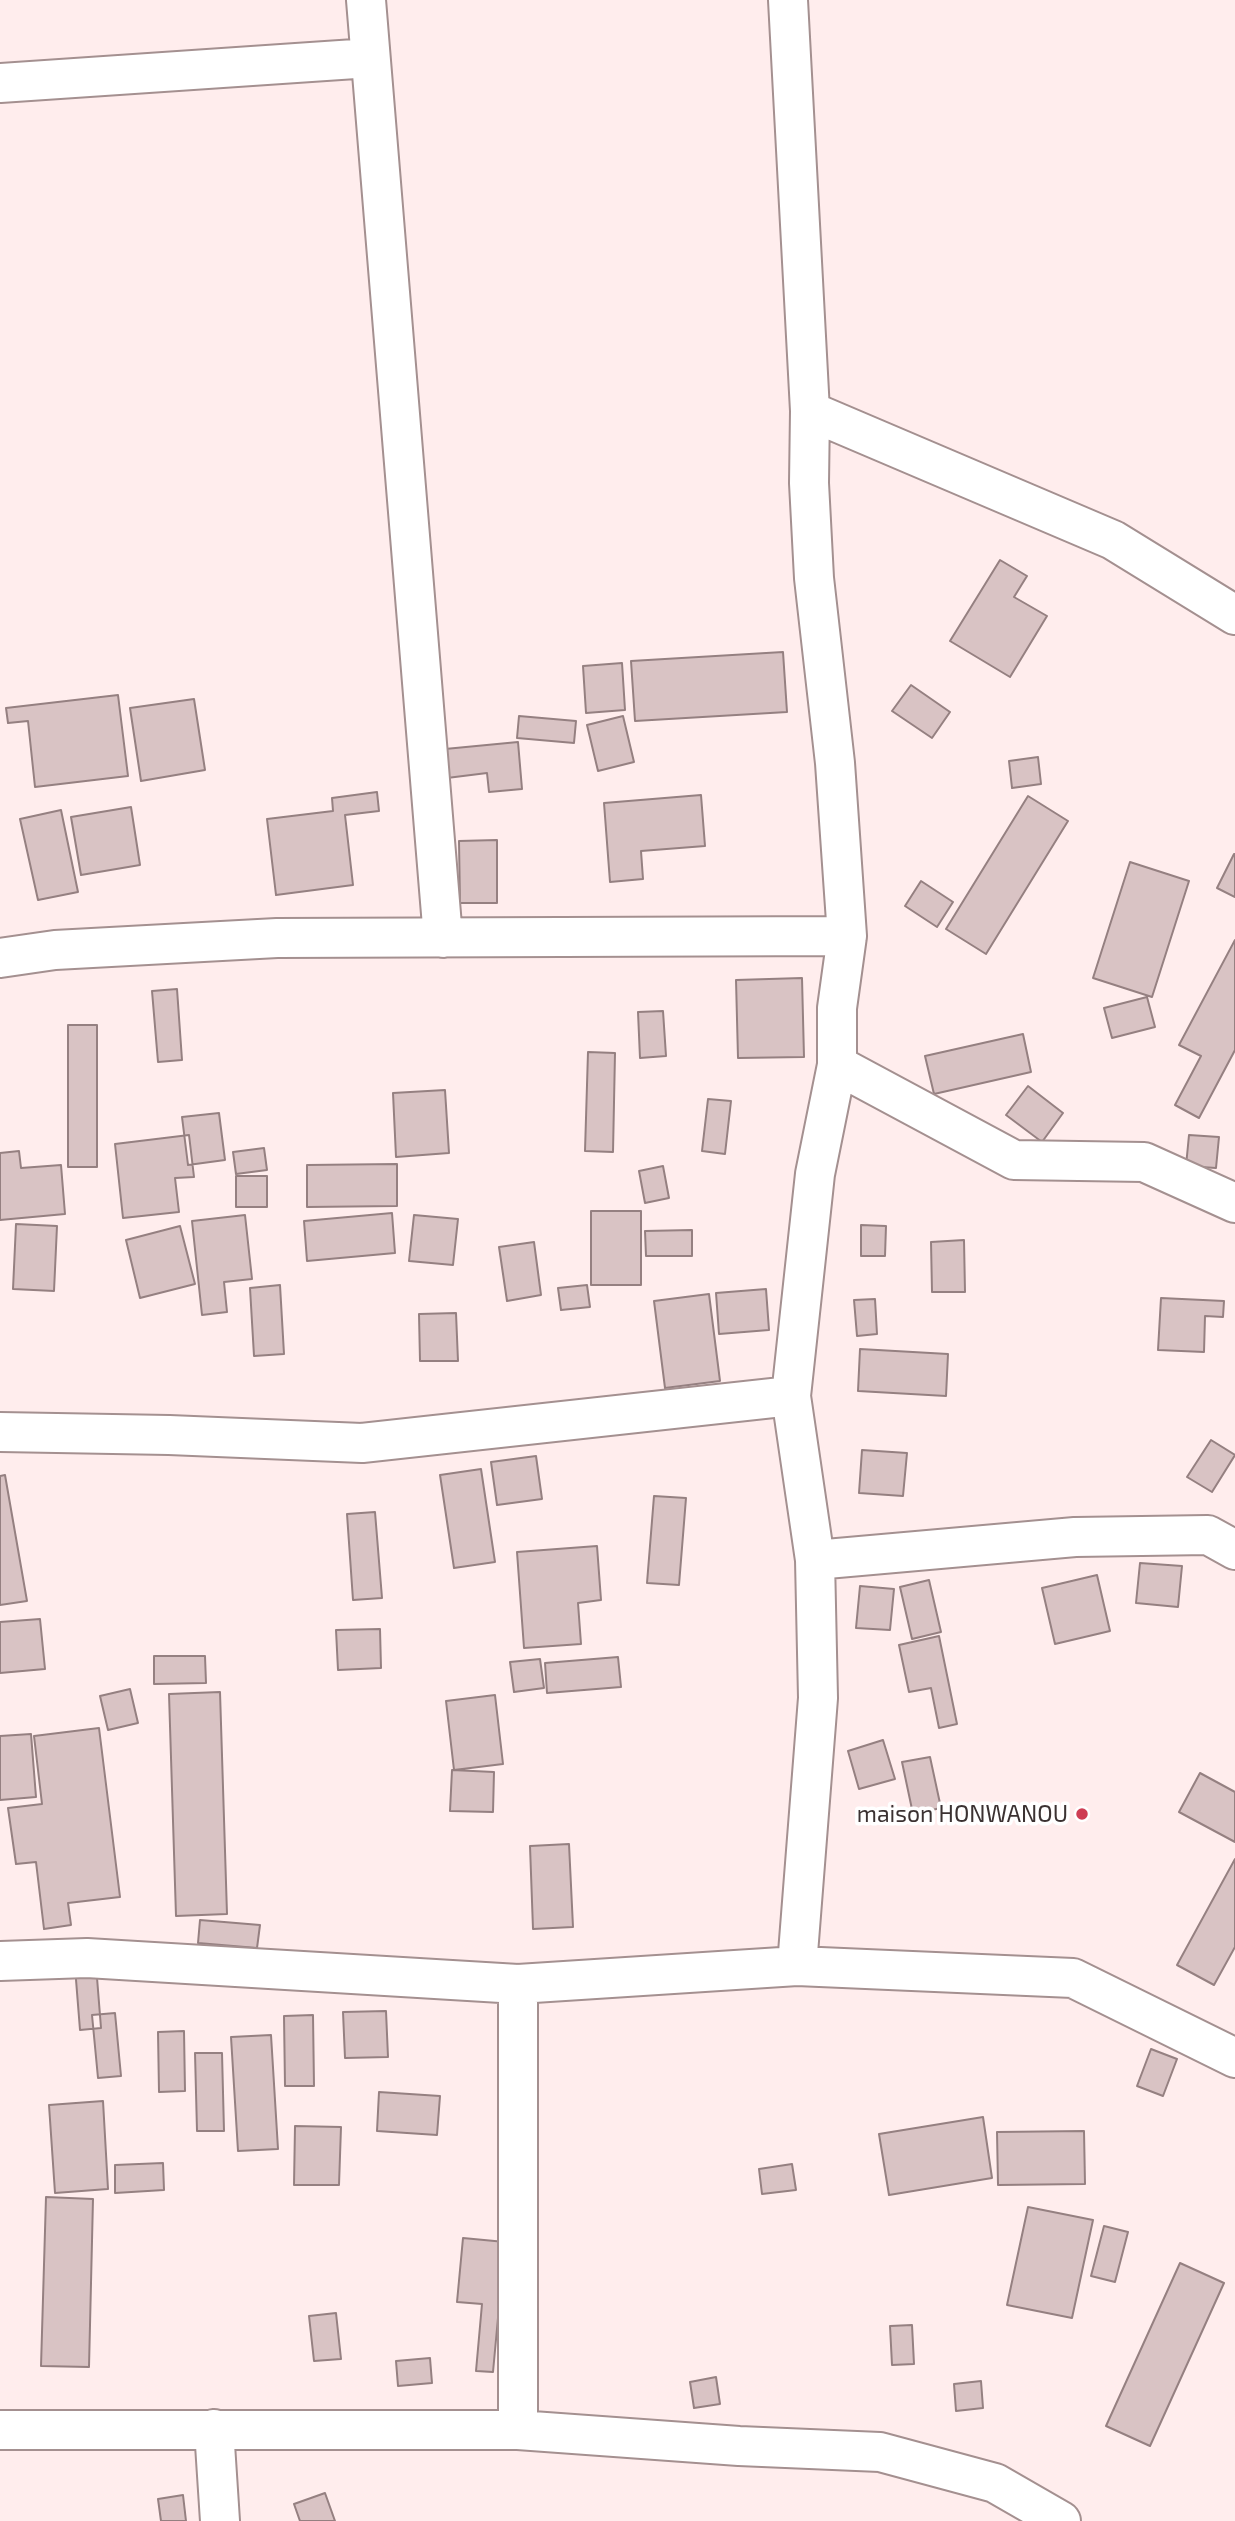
<!DOCTYPE html>
<html>
<head>
<meta charset="utf-8">
<style>
  body { margin:0 }
  canvas { display:block; background:#ffeded }
</style>
</head>
<body>
<canvas width="1235" height="2521"></canvas>
<script>
const g = document.querySelector('canvas').getContext('2d');
g.lineJoin = 'round';
function fill(path, color) {
  g.fillStyle = color;
  g.fill(path, 'evenodd');
}
function stroke(path, color, width, dash) {
  g.strokeStyle = color;
  g.lineWidth = width;
  g.lineCap = dash ? 'butt' : 'round';
  g.setLineDash(dash || []);
  g.stroke(path);
}
function write(font, color, halo, rows, align = 'center') {
  g.font = font + ' "Exo 2",sans-serif';
  g.lineWidth = 7;
  g.setLineDash([]);
  g.textBaseline = 'middle';
  g.strokeStyle = halo;
  g.fillStyle = color;
  for (const [text, x, y, turn = 0] of rows) {
    g.save();
    g.translate(x, y);
    g.rotate((+turn || 0) * Math.PI / 180);
    g.textAlign = isNaN(turn) ? turn : align;
    if (halo) g.strokeText(text, 0, 0);
    g.fillText(text, 0, 0);
    g.restore();
  }
}
const building = new Path2D(`
  M1000,560L1027,576L1014,597L1047,616L1010,677L950,641Z
  M783,652L787,712L635,721L631,661Z
  M622,663L625,710L586,713L583,666Z
  M911,685L950,712L932,738L892,711Z
  M118,695L128,776L35,787L28,721L8,723L6,708Z
  M194,699L205,770L141,781L130,708Z
  M519,716L576,721L574,743L517,738Z
  M623,716L634,762L598,771L587,725Z
  M518,742L522,789L489,792L487,773L447,778L445,749Z
  M1038,757L1041,784L1012,788L1009,761Z
  M377,792L379,811L345,815L353,885L276,895L267,819L333,811L332,798Z
  M701,795L705,846L641,851L643,879L610,882L604,803Z
  M1028,796L1068,821L986,954L946,929Z
  M131,807L140,865L81,875L71,817Z
  M61,810L78,892L38,900L20,819Z
  M497,840V903H460L459,841Z
  M1234,854H1235V897L1217,888Z
  M1130,862L1189,881L1152,997L1093,978Z
  M921,881L953,902L937,927L905,906Z
  M1235,940V1050L1199,1118L1175,1105L1201,1056L1179,1045Z
  M802,978L804,1057L738,1058L736,980Z
  M177,989L182,1060L158,1062L152,991Z
  M1147,997L1155,1027L1112,1038L1104,1008Z
  M663,1011L666,1056L640,1058L638,1012Z
  M68,1025H97V1167H68Z
  M1023,1034L1031,1072L934,1094L925,1056Z
  M588,1052L615,1053L613,1152L585,1151Z
  M1028,1086L1063,1113L1042,1142L1006,1115Z
  M445,1090L449,1153L396,1157L393,1093Z
  M708,1099L731,1101L725,1154L702,1151Z
  M219,1113L225,1160L188,1165L182,1117Z
  M189,1135L194,1177L175,1178L179,1212L123,1218L115,1144Z
  M1189,1135L1219,1137L1216,1168L1186,1166Z
  M264,1148L267,1170L236,1174L233,1152Z
  M19,1151L21,1168L61,1165L65,1214L0,1220V1153Z
  M397,1164V1206L307,1207V1165Z
  M663,1166L669,1198L645,1203L639,1171Z
  M236,1176H267V1207H236Z
  M591,1211H641V1285H591Z
  M392,1213L395,1253L307,1261L304,1221Z
  M245,1215L252,1279L224,1282L227,1312L202,1315L192,1221Z
  M414,1215L458,1219L453,1265L409,1261Z
  M16,1224L57,1226L54,1291L13,1289Z
  M861,1225L886,1226L885,1256H861Z
  M180,1226L195,1284L140,1298L126,1240Z
  M692,1230V1256H646L645,1231Z
  M964,1240L965,1292H932L931,1242Z
  M534,1242L541,1295L507,1301L499,1247Z
  M280,1285L284,1354L254,1356L250,1288Z
  M587,1285L590,1307L561,1310L558,1288Z
  M766,1289L769,1330L719,1334L716,1293Z
  M709,1294L720,1381L665,1388L654,1301Z
  M1161,1298L1224,1301L1223,1317L1205,1316L1204,1352L1158,1350Z
  M875,1299L877,1334L857,1336L854,1300Z
  M456,1313L458,1361H420L419,1314Z
  M860,1349L948,1354L946,1396L858,1391Z
  M1211,1440L1235,1455L1212,1492L1187,1477Z
  M862,1450L907,1453L903,1496L859,1493Z
  M536,1456L542,1499L497,1505L491,1462Z
  M481,1469L495,1562L454,1568L440,1475Z
  M5,1475L27,1601L0,1605V1476Z
  M654,1496L686,1498L679,1585L647,1583Z
  M375,1512L382,1598L353,1600L347,1514Z
  M597,1546L601,1600L578,1603L581,1644L524,1648L517,1552Z
  M1140,1563L1182,1566L1178,1607L1136,1603Z
  M1097,1575L1110,1631L1055,1644L1042,1588Z
  M929,1580L941,1632L912,1639L900,1587Z
  M860,1586L894,1589L890,1630L856,1628Z
  M40,1619L45,1669L0,1673V1622Z
  M380,1629L381,1668L338,1670L336,1630Z
  M939,1636L957,1724L939,1728L931,1688L909,1692L899,1645Z
  M154,1656H205L206,1683L154,1684Z
  M618,1657L621,1687L547,1693L545,1663Z
  M540,1659L544,1688L514,1692L510,1662Z
  M130,1689L138,1723L108,1730L100,1696Z
  M220,1692L227,1914L176,1916L169,1694Z
  M495,1695L503,1764L454,1770L446,1701Z
  M99,1728L120,1897L68,1903L71,1925L44,1929L36,1862L16,1864L8,1808L42,1804L34,1736Z
  M31,1734L36,1797L0,1800V1736Z
  M883,1740L895,1779L859,1789L848,1751Z
  M930,1757L941,1808L913,1814L902,1762Z
  M452,1770L494,1772L493,1812L450,1811Z
  M1200,1773L1235,1792V1842L1179,1812Z
  M569,1844L573,1927L533,1929L530,1846Z
  M1235,1859V1947L1214,1985L1177,1965Z
  M200,1920L260,1925L257,1948L198,1943Z
  M96,1965L101,2028L80,2030L75,1967Z
  M386,2011L388,2057L345,2058L343,2012Z
  M115,2013L121,2076L98,2078L92,2015Z
  M313,2015L314,2086H285L284,2016Z
  M184,2031L185,2091L159,2092L158,2032Z
  M271,2035L278,2149L238,2151L231,2037Z
  M1151,2049L1177,2059L1163,2096L1137,2086Z
  M195,2053H222L224,2131H197Z
  M379,2092L440,2096L437,2135L377,2131Z
  M103,2101L108,2189L55,2193L49,2105Z
  M983,2117L992,2178L889,2195L879,2134Z
  M295,2126L341,2127L339,2185H294Z
  M1084,2131L1085,2184L998,2185L997,2132Z
  M163,2163L164,2190L115,2193V2165Z
  M792,2164L796,2190L762,2194L759,2169Z
  M46,2197L93,2199L89,2367L41,2366Z
  M1028,2207L1093,2220L1072,2318L1007,2305Z
  M1104,2226L1128,2232L1115,2282L1091,2276Z
  M463,2238L505,2242L493,2372L476,2371L482,2304L457,2302Z
  M1180,2263L1224,2283L1150,2446L1106,2426Z
  M336,2313L341,2359L314,2361L309,2316Z
  M912,2325L914,2364L892,2365L890,2326Z
  M430,2358L432,2383L398,2386L396,2361Z
  M716,2377L720,2404L694,2408L690,2382Z
  M981,2381L983,2408L956,2411L954,2384Z
  M325,2493L335,2521H300L294,2504Z
  M183,2495L186,2521H161L158,2499Z`);
fill(building, '#d9c3c4');
stroke(building, '#958081', 2);
const minor = new Path2D(`
  M366,0L443,938
  M0,83L370,58
  M810,411L1113,540L1235,615
  M0,958L55,950L277,938L847,936
  M837,1065L1014,1160L1144,1162L1235,1203
  M0,1432L169,1435L362,1443L791,1396
  M815,1560L1075,1537L1208,1535L1235,1550
  M0,1961L87,1958L518,1984L797,1966L818,1698L815,1560L791,1396L815,1174L837,1065V1008L847,936L835,763L814,578L809,483L810,411L788,0
  M797,1966L1073,1978L1235,2058
  M518,1984V2430
  M214,2429L220,2521
  M0,2430H518L739,2446L880,2452L995,2483L1061,2521`);
stroke(minor, '#a49090', 42);
stroke(minor, '#fff', 38);
for (const [x, y, r, color] of [
  [1082,1814,7,"#ce3e54"]
]) {
  const dot = new Path2D();
  dot.arc(x, y, r, 0, 2 * Math.PI);
  g.fillStyle = color;
  g.fill(dot);
  stroke(dot, '#fff', 2.5);
}
write('23px', '#3b3232', '#fff', [
  ["maison HONWANOU",1068,1814]
], 'right');
</script>
</body>
</html>
